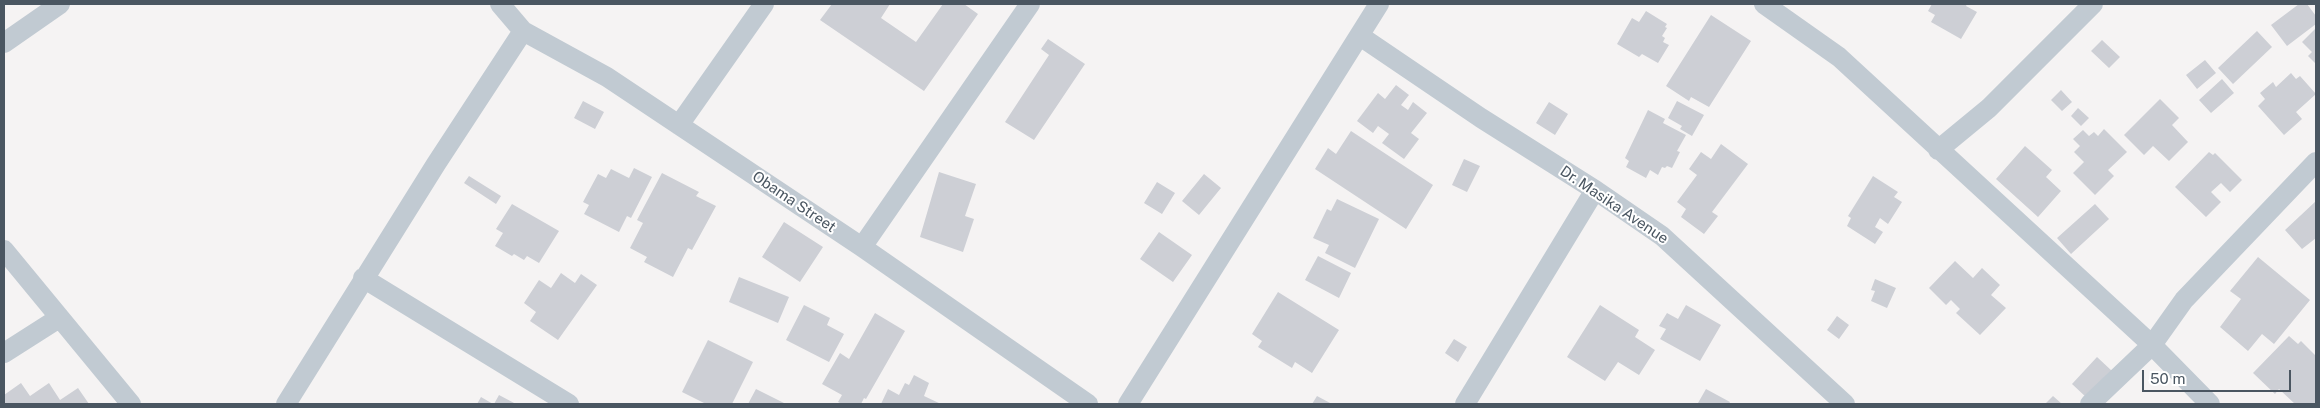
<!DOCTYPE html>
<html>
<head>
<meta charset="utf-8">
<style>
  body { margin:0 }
  #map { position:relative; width:2320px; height:408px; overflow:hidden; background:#f5f3f3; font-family:"Public Sans",sans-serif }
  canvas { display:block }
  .frame { position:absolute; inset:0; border:5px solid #4a5661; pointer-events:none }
  .scale { position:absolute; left:2142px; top:370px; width:149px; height:22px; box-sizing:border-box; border:2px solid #4a5661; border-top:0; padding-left:6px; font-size:15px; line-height:18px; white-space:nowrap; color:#4a5661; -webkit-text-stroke:4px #fff; paint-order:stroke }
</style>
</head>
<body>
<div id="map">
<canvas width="2320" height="408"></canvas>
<div class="frame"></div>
<div class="scale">50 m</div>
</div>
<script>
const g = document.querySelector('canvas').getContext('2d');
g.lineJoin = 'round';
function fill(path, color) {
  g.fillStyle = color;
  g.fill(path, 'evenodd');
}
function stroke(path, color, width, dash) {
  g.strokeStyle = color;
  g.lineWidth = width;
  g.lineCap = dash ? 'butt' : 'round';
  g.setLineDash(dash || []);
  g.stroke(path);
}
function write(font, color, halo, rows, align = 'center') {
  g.font = font + ' "Public Sans",sans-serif';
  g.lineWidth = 4;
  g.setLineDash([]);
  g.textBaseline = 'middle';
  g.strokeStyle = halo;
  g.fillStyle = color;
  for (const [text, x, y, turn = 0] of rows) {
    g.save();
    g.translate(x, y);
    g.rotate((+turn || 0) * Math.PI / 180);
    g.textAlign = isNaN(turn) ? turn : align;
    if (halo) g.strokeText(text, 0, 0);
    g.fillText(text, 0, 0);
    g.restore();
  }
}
fill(new Path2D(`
  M832,4H890L881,18L916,42L943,4H964L978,14L924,91L820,20Z
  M1932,4H1967L1966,6L1977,12L1961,39L1931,22L1935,15L1928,11Z
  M2299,4H2307L2316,16V24L2287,46L2271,25Z
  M1646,11L1667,24L1665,27L1667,28L1662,36L1665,38L1663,42L1669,45L1658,63L1642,54L1639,57L1617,44L1632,18L1639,22Z
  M1711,15L1751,41L1709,107L1691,97L1689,101L1666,86Z
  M2316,28V64L2308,56L2312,52L2302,42Z
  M2257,31L2272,47L2233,84L2218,68Z
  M1048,39L1085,64L1034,140L1005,122L1049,55L1041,49Z
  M2102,40L2120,57L2109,68L2091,51Z
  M2205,60L2216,73L2197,89L2186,75Z
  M2291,73L2296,79L2300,76L2316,94L2296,112L2302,119L2284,135L2258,106L2265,99L2260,93L2273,82L2276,87Z
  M2222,79L2234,93L2211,113L2199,100Z
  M1396,85L1409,95L1401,105L1408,110L1413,102L1427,113L1411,133L1419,139L1404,159L1382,143L1389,134L1378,126L1373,133L1357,121L1378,93L1385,99Z
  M2061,90L2072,102L2062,111L2051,100Z
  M2160,99L2179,118L2172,125L2188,142L2169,161L2153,146L2144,155L2124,135Z
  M583,101L604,112L595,129L574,118Z
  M1677,101L1704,115L1692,136L1680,129L1682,126L1668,118Z
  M1549,102L1568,114L1555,135L1536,123Z
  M2078,108L2089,118L2081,126L2071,116Z
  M1648,110L1665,119L1663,123L1686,135L1677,151L1680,152L1672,168L1667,166L1665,168L1662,167L1658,175L1650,170L1646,178L1626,167L1629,161L1625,158Z
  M2104,129L2127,152L2108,170L2114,176L2095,195L2073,173L2084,162L2074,152L2080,146L2073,139L2083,130L2089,136L2094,132L2098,136Z
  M1351,131L1433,185L1406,229L1315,169L1328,148L1336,154Z
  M1721,144L1748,164L1712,212L1718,216L1704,234L1681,217L1686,209L1677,202L1697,175L1689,169L1701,152L1711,159Z
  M2025,146L2052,170L2046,177L2061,191L2038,217L1996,179Z
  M2209,152L2213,155L2215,153L2242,180L2230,192L2221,183L2211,192L2221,202L2206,217L2175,187Z
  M1464,159L1480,166L1467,192L1452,185Z
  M634,168L652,177L631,218L627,216L619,232L584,214L589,205L583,202L598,174L606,178L611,169L629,178Z
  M939,172L976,184L965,216L974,219L963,252L920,237Z
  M662,173L699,192L696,196L716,206L692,250L688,248L673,277L644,262L647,257L630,248L643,223L637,220Z
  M1204,174L1221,188L1199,215L1182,201Z
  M469,176L501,196L496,204L464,183Z
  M1873,176L1898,192L1894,197L1902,202L1888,224L1880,218L1875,227L1883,232L1875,244L1847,226L1851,218L1848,216Z
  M1157,182L1175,193L1162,214L1144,203Z
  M1337,199L1379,219L1355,268L1325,253L1329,245L1313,238L1327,209L1331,211Z
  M2316,201V238L2302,249L2285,230Z
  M512,204L559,231L539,263L527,256L524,260L514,254L512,256L495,246L503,233L496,229Z
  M2095,204L2109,219L2071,254L2057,238Z
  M784,222L823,247L800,282L762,257Z
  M1159,232L1192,255L1173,282L1140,259Z
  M1318,256L1351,273L1339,298L1305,280Z
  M2258,257L2310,300L2274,344L2262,334L2248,351L2220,327L2241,299L2230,291Z
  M1955,261L1973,278L1982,268L2000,285L1991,295L2006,308L1980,335L1956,313L1960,309L1951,300L1946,305L1929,288Z
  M561,273L575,283L581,274L597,285L558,340L530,321L536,312L524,303L539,280L551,288Z
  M739,277L789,297L778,323L729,302Z
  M1875,279L1896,288L1887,308L1871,301L1875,291L1871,290Z
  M1278,292L1339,330L1312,373L1295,362L1292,368L1258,347L1262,341L1252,334Z
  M804,305L830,318L827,325L844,334L829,362L786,340Z
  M1600,305L1639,330L1635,337L1655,350L1639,375L1618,362L1605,381L1567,357Z
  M1686,305L1721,325L1700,361L1660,339L1666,329L1659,326L1667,313L1678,319Z
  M875,313L905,331L866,399L864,398L861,404H842L838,402L842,395L822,384L840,353L849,359Z
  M1837,316L1849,325L1839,339L1827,330Z
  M2289,336L2298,344L2301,341L2316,356L2315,404H2295L2279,389L2275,394L2253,373Z
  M1454,339L1467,347L1458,362L1445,353Z
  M708,340L753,362L732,404H706L682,392Z
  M2097,357L2112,371L2087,398L2072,384Z
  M914,375L929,383L924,396L941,404H881L888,389L899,395L905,383L909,385Z
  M21,383L30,396L49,383L60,400L78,388L89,404H4V395Z
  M756,389L786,404H748Z
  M1706,389L1730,402L1729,404L1698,403Z
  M499,395L516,404H494Z
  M1317,396L1332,404H1312Z
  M2053,396L2062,404H2045Z
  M481,397L493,404H477Z`), '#cdcfd5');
stroke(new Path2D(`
  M500,4L523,31L607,77L862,247L1088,404
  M1764,4L1839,57L2152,345L2210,404
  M1360,36L1481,118L1595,190L1662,236L1845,404
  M4,43L60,4
  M679,125L764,4
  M1938,150L1989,108L2093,4
  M862,247L1030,4
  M4,250L131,404
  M363,278L569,404
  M4,353L59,318
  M286,404L436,164L523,31
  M1128,404L1379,4
  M1465,404L1595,190
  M2090,404L2152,345L2184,300L2316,162`), '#c1cad2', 20);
write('15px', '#4a5661', '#fff', [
  ["Obama Street",794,202,34],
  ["Dr. Masika Avenue",1614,205,34]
]);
</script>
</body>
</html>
